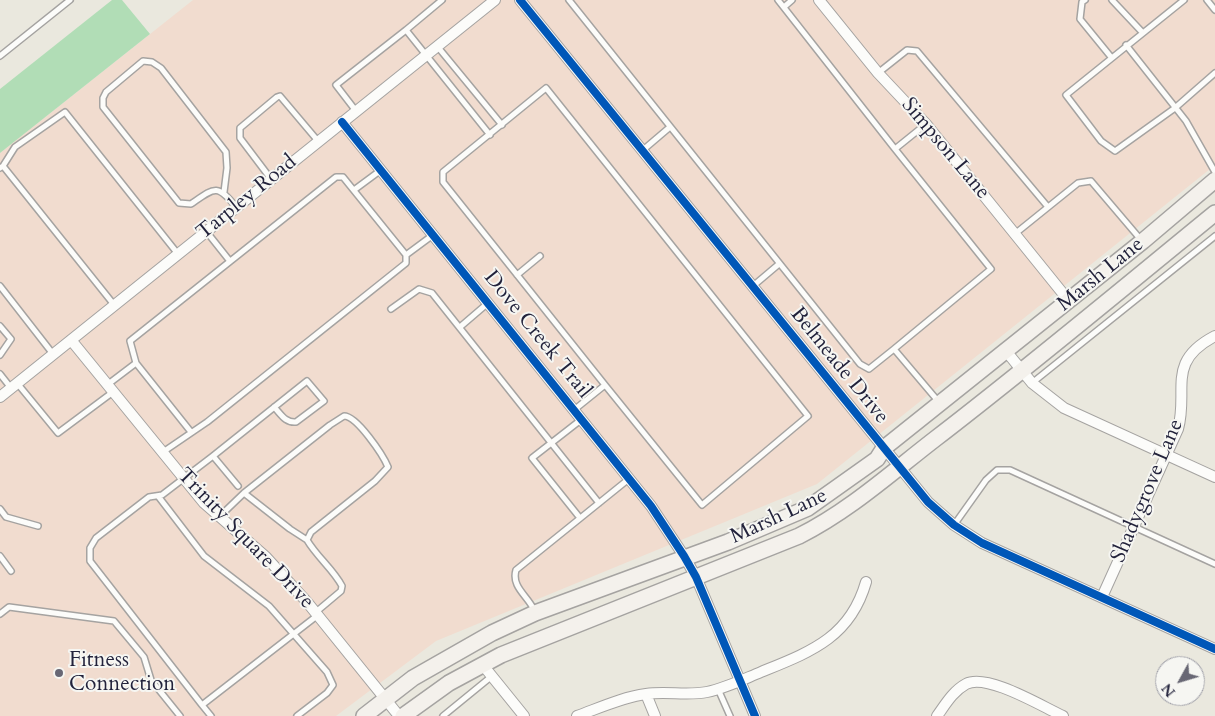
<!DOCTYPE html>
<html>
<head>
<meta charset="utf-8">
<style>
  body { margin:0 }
  #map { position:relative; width:1215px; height:716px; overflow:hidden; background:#eae8de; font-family:Cardo,serif }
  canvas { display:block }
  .north { position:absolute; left:1155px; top:656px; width:50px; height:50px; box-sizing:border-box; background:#f6f6f2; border:1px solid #a1a1a9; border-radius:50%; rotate:231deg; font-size:14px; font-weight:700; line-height:20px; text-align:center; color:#22223b }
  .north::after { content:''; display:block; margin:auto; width:18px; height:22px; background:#686774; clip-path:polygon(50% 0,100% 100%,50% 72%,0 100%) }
</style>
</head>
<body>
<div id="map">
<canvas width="1215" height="716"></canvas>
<div class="north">N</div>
</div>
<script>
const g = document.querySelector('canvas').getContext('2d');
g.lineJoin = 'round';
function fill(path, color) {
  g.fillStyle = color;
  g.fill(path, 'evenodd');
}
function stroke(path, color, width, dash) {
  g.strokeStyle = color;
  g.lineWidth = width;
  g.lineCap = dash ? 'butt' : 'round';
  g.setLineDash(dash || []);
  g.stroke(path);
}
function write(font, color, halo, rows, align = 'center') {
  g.font = font + ' Cardo,serif';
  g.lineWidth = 4;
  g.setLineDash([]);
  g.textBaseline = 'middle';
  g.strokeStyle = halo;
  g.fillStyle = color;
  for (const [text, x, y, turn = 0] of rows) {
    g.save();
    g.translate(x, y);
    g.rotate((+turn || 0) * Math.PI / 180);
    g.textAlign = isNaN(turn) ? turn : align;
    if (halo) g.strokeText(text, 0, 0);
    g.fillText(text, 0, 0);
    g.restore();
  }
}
fill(new Path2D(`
  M193,0H1215V165L817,484L436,641L336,716H0V153Z`), '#f1dccf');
fill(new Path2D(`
  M112,0H122L150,34L0,153V89Z`), '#b1ddb6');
const lane = new Path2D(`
  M569,0L860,364L869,369L894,349L938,401
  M778,0L895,149L926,124
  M1085,0L1082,2L1080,19L1111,57
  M1112,0L1142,32
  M1184,0L1066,95L1101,141L1115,151L1175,108L1215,73
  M1207,0L1215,10
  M784,7L792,0
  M406,30L442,0
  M1126,45L1186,121L1215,172
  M437,46L502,125
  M0,56L70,0
  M878,73L907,50L917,51L1048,207
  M356,111L336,85L406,30L490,135
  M643,150L670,127
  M3,166L15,147L65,112L178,254
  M0,168L3,166L115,306
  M271,179L240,138V128L277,97L280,96L318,141
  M354,190L381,170
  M224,192L227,168L226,152L161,68L152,62L143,61L106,92L103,98V107L179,203L191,204C214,188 217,183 236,207
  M206,231L229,260
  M1016,233L1078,183L1091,181L1142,241
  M406,255L433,235
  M517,275L540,256
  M0,286L53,354
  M753,286L779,264
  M391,309L419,289L432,293L599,503
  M0,326L11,339L0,355
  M460,327L488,303
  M894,349L991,269L895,149
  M0,374L11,388
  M17,383L58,433L113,392
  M1032,383L1215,236
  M107,385L136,363
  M574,410L605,385L443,182V172L546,88L808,416L702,505L605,385
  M163,452L207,422L406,263V255L343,177H336L130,341L136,363L191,432
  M213,456L307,381L324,401L296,422C285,423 281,414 274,407
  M238,486L213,456L162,495L149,497L96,538L90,548V561L202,705L318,615
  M244,493L290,529L307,540
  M158,496L204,556L269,606L327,672L333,685L327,693L297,716
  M0,509L6,517L38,526
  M219,517L244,493L330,425L344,416C357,416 383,455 388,467L375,481L311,532L307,540C317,557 333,569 342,586L341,591L316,612
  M580,518L532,458L582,419
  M954,525L986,480L997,470H1010L1215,564
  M0,556L11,571
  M534,610C528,596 511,587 516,570L630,478
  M0,614L9,607L114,621L144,657L151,680L180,716
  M718,689L730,716
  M202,705L211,716
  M443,716L492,676`);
const street = new Path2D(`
  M520,0L928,502L954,525L982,543L1215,649
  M819,0L878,73L926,124L1069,301
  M342,122L651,506L684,556L696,577L755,716
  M71,340L204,503L266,557L307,602L399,716
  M1006,351L1032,383L1064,408L1215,477
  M0,397L495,0
  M1102,597L1178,429C1189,390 1165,362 1215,336
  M482,664L524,716
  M646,694L655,716
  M577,716C599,708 623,697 646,694C666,691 688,696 707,692C726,688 744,679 761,672C810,652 850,638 866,582
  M937,716C945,705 953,691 966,684C987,673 1041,706 1063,716`);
const secondary = new Path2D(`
  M364,716L413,678L492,633L535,613L728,542L808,508L877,459L884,448L1143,241L1215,180
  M403,716L449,683L501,655L799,536C849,511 891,473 935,439C1030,366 1122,289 1215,213`);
stroke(lane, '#a5a3a1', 8);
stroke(street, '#a5a3a1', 12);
stroke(secondary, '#a5a3a1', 18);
stroke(lane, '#fcfcfa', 5);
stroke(street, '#fcfcfa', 10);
stroke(secondary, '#f4f1ec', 15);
stroke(new Path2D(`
  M520,0L928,502L954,525L982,543L1215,649
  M342,122L651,506L684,556L696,577L755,716`), '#0057b8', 8);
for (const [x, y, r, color] of [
  [59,673,5,"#686774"]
]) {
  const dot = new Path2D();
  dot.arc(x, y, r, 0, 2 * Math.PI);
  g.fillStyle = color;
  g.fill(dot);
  stroke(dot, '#f6f6f2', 2);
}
write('21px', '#22223b', '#f6f6f2', [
  ["Simpson Lane",945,149,50],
  ["Tarpley Road",247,198,-39],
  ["Marsh Lane",1101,275,-39],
  ["Dove Creek Trail",537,335,51],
  ["Belmeade Drive",839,366,51],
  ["Shadygrove Lane",1148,491,-67],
  ["Marsh Lane",779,517,-25],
  ["Trinity Square Drive",245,539,46]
]);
write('21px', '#22223b', '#f6f6f2', [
  ["Fitness",69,661],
  ["Connection",69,685]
], 'left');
</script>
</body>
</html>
